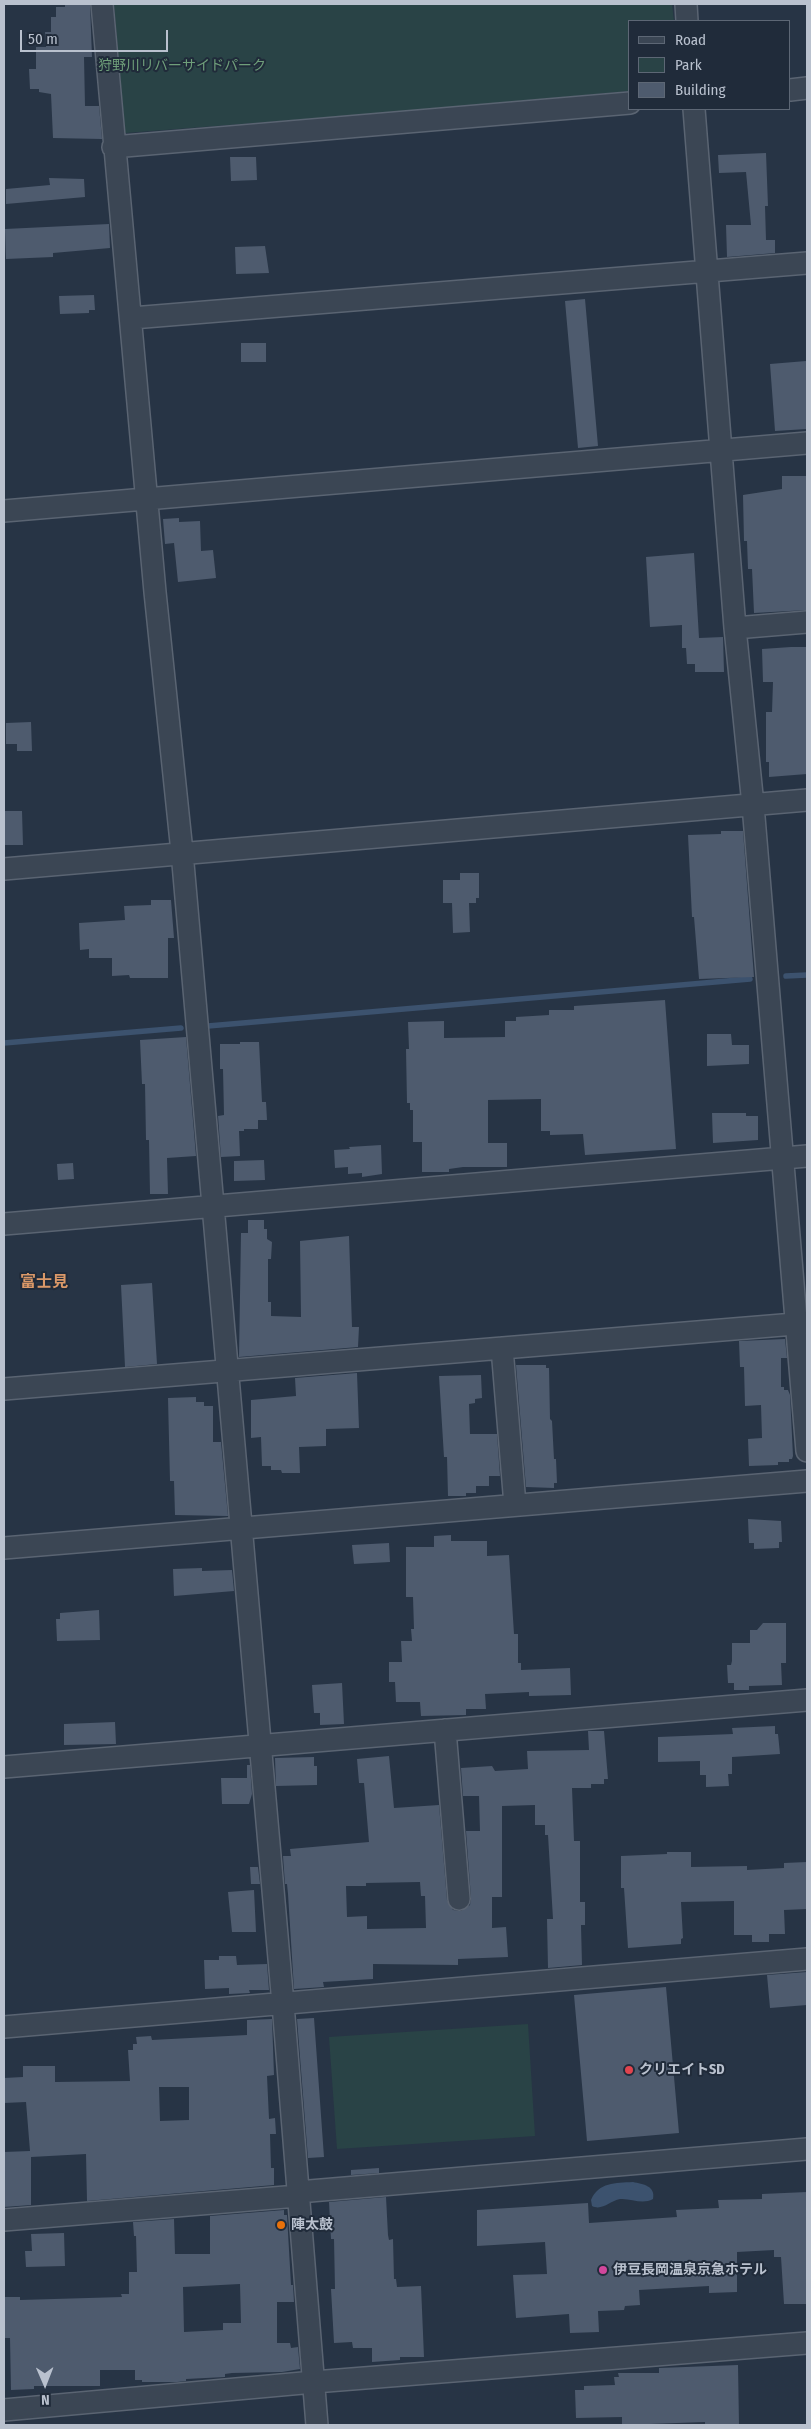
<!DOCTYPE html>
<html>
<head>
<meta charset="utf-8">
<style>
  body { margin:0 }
  #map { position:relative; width:811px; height:2429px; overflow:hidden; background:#273445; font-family:"Fira Sans Condensed",sans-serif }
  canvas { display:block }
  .frame { position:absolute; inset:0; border:5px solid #b9c1ce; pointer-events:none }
  .legend { position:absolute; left:628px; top:20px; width:162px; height:90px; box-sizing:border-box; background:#202b3a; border:1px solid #5d6775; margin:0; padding:6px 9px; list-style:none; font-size:15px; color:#b9c1ce }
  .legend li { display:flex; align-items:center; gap:10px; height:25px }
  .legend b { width:25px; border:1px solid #5d6775 }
  .north { position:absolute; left:20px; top:2359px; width:50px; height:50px; -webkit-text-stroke:4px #202b3a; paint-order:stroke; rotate:179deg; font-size:14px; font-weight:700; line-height:20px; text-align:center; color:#b9c1ce }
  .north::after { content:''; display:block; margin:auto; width:18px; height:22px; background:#b9c1ce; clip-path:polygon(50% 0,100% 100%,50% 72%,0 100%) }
  .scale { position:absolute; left:20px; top:30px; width:148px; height:22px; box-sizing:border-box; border:2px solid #b9c1ce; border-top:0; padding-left:6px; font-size:15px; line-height:18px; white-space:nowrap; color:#b9c1ce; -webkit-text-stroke:4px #202b3a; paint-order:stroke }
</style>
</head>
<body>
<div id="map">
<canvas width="811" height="2429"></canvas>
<div class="frame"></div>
<ul class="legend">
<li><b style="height:6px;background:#3b4654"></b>Road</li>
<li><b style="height:14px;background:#294346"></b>Park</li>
<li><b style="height:14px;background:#4e5b6e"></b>Building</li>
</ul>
<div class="north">N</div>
<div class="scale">50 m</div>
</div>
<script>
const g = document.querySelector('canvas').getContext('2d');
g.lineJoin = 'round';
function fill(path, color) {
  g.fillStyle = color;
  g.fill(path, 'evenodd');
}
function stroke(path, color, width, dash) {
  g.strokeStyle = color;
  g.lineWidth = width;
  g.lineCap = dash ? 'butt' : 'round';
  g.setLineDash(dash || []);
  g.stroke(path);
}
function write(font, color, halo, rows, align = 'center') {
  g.font = font + ' "Fira Sans Condensed","Noto Sans JP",sans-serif';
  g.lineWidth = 4;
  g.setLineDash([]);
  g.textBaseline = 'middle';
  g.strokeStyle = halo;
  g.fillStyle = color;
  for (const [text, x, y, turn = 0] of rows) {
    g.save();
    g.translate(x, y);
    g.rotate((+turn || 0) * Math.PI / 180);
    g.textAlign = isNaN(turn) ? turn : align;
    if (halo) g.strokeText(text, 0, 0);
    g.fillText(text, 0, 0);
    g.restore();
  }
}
fill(new Path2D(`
  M114,4H672L674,21H630V91L398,112L125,133Z
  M528,2024L535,2136L337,2149L329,2037Z`), '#294346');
fill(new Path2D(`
  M633,2182C643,2184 656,2186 653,2199C642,2205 631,2198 620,2199C610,2201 602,2211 592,2206L591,2200C599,2182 615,2183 633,2182Z`), '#3c526e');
stroke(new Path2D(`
  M786,976L807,975
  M208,1026L750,979
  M4,1043L181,1028`), '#3c526e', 5.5);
fill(new Path2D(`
  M65,4H90L92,57H84L85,106H99L102,139L53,138L51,94L39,92V89H30L29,69H36V47H46L45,32H51V17H56V7H65Z
  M766,153L768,206H765L766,240H775V253L727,257L726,225H751L746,172L719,173L718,155Z
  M230,157H256L257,180L231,181Z
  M49,178L84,179L85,197L6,204V189L50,185Z
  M109,224L110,248L53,253V257L6,259L5,229Z
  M265,246L269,273L236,274L235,247Z
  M94,295L95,310H89V313L60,314L59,296Z
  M585,299L598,446L578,448L565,301Z
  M241,343H266V362H241Z
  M806,361L807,429L775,431L770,364Z
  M782,476H807V610L754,613L752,569H748L747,541H744L743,495L782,489Z
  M179,518V522L200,521L201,551L213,550L216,578L178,582L174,543L165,544L163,519Z
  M694,553L699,638L723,637L724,672H695V664H687L686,648H682V625L650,627L646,557Z
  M791,647H807V774L769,777V762H766V712H772L773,682H763L762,649Z
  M31,722L32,751H17V744H6V723Z
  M4,811H22L23,845H4Z
  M721,831H743L754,977L699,979L694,917H692L688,835L721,834Z
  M460,873H479V898H476V903H469L470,932L453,933L452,903H443V880H460Z
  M151,900H171L174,938H168V978H130L129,975L112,976V958H89V949L80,950L79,923L125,920L124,906L151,905Z
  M665,1000L676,1149L585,1155L583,1134L550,1135V1131H541V1099L488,1100V1143H507V1167H463L449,1169V1172H422V1142H413V1110H410V1103H407L406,1049H409L408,1022L444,1021V1038L505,1037V1021H516V1017L549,1015V1010H574V1006Z
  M707,1034H731L732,1045H749V1064L707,1066Z
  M186,1037L196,1156L167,1158L168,1194H150L149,1140H146L145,1084H142L140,1040Z
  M240,1042H259L262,1102H266L267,1120H258V1129H244V1131H239L240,1156L221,1157L218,1116L224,1115L223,1069H220V1044H240Z
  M712,1113H746V1116H758V1140L713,1143Z
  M381,1145L382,1174L362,1177V1173L348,1174V1167L335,1168L334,1150L350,1149L349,1147Z
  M264,1160L265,1180L234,1181V1161Z
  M73,1163L74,1179L58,1180L57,1164Z
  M248,1220H264V1229H267V1239L272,1242L271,1259H268V1302H271V1316L301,1317L300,1241L349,1236L352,1327H359L358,1347L239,1357L241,1233H248Z
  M152,1283L157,1364L125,1367L121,1285Z
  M785,1339L787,1358H781V1387H784V1390H788L790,1395L793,1456L792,1459H789V1462H778V1465L749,1466L748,1439L762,1438L761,1405L745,1406L744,1367H740L739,1341Z
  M516,1365H546V1368H549L550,1419L552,1421L554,1459H556L557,1483H554V1488L526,1487Z
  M357,1373L359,1428L326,1429V1446L299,1447L300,1473H282L281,1470H271V1466H262L261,1437L251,1438V1400L296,1396L295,1378Z
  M481,1375L482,1398L475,1399V1403L469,1404L470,1434H497L500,1476H489V1486H476V1493H466V1496H448L447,1457H444L439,1376Z
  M196,1397V1402H204V1406H213V1442H221L228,1516L175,1515L174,1481H170L168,1398Z
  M748,1519L781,1521L782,1542H779V1548L754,1549V1543H749Z
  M451,1535V1541H487V1556L509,1555L514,1634H518V1663H521V1670L570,1668L571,1695L529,1696V1692L485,1694L486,1709H466V1715L421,1716L420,1702H396L395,1682H389V1662H402L401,1641H412L411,1629H414L413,1597H406V1547H434V1536Z
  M389,1543L390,1562L354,1564L352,1545Z
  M202,1568V1571L232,1570L234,1591L174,1596L173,1569Z
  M99,1610L100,1640L57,1641L56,1619H60V1613Z
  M763,1623H786V1663H781L782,1685L749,1686V1690H734V1683H728L727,1665H731L732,1661V1643H750V1630H757Z
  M342,1683L344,1724L320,1725V1713H314L312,1685Z
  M115,1722L116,1744L64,1745V1724Z
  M775,1726V1734H778L780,1754L732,1757V1774H728L729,1786L706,1787V1775H700V1761L658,1762V1737L733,1734L732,1728Z
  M588,1731H604L608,1779H604V1784H591V1788H572L574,1841H580V1902H585V1925H581L582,1965L548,1968L547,1919H553L548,1835H545V1825H535V1805L502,1806V1897H492V1928L506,1927L508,1957L458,1959V1965L373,1964V1979L323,1982L324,1987L294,1989L288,1894L287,1884H285L283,1856H291L290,1849L369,1842L364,1783H359L357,1759L389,1756L394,1808L439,1805L447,1900L453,1910L461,1911L470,1905L471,1898L466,1831H480L479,1796H463L461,1768L492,1766L495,1771L528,1769L527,1751L589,1750ZM420,1882L421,1896H425L426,1928L367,1929V1916L347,1917L346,1886H366V1883Z
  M314,1757V1766H317V1785L276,1786L275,1758Z
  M247,1765H250L252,1794L249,1804H222L221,1778H247Z
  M667,1852H691V1867L747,1866V1870L784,1868V1863L807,1862V1909L784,1910L785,1934H769V1942H752V1935H734V1901L681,1902L683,1938L681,1939V1944L628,1948L624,1888H621V1856L667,1854Z
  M250,1867H258L260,1884H251Z
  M254,1890L256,1932H232L228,1892Z
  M219,1956H236L237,1965L267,1964L269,1990H249L250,1993L229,1994V1988L205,1989L204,1960H219Z
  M807,1972V2005L770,2008L767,1975Z
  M666,1987L679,2133L587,2141L574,1995Z
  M314,2018L324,2157L308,2158L297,2019Z
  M272,2019L274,2075L267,2076L269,2119L275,2118L276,2134H270L271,2168H274V2185L87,2201L86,2154L31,2157V2205L4,2207V2152L30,2151L26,2102L4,2103V2078L23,2077V2066H55V2082L130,2081L128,2050H133V2044H137L136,2037L151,2036L152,2040L247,2035V2020ZM159,2087H189V2120L160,2121Z
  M379,2168V2173L351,2175V2170Z
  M807,2192V2304H784L781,2257H774V2250L737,2252V2292L709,2293V2286L639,2290L640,2305L625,2306L624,2310L598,2311L599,2332L570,2333L569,2314L516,2318L513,2275L547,2274L545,2242L477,2246V2210L588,2203L589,2223L677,2217L676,2210L719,2208L718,2200L762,2199V2194Z
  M386,2197L388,2235L389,2240L393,2239L394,2279H396L397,2287L421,2286L424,2357H400V2360L372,2362V2348H353L352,2342L334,2343L331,2289H335L334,2239H331L329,2202Z
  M284,2210V2215H287L291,2285H293L294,2302H277V2343H290L291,2348L298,2347L300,2369L282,2372L232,2373L225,2374V2377L186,2379V2381L177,2382H142V2380H135V2370H100V2386H34V2389L11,2390L10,2338H4V2297H20V2300L122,2297L121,2294H129V2272H137L136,2236H134L133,2222L174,2219L175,2254H210V2216ZM240,2284L241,2323H223V2330L184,2332L183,2287Z
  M64,2233L65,2266L26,2267L25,2251H32L31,2234Z
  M738,2365L739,2425H705V2422L622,2425V2417L576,2418L575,2390H584V2386L615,2385L614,2377H619L618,2373H659V2368Z`), '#4e5b6e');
const street = new Path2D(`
  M102,4L155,592L182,852L283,2004L317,2425
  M686,4L687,21
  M790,90L807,88
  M694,109L735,628L753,805L807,1451
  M113,147L630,103
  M132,318L807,263
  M4,511L807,443
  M735,628L807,622
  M4,869L807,800
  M4,1224L807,1156
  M502,1348L515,1505
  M4,1389L807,1323
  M4,1548L807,1481
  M445,1730L459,1899
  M4,1767L807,1700
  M4,2027L807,1959
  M298,2192L807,2149
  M4,2220L298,2196
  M4,2410L314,2382L807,2343`);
stroke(street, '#5a6472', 24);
stroke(street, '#3b4654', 21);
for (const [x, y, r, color] of [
  [629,2070,5,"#e0444e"],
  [281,2225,5,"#e8710a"],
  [603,2270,5,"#d1479c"]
]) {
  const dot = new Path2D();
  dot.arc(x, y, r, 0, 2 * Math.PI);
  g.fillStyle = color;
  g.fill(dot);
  stroke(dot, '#202b3a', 2);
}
write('14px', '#6f9f7a', '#202b3a', [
  ["狩野川リバーサイドパーク",182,66]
]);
write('bold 14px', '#b9c1ce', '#202b3a', [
  ["クリエイトSD",639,2070],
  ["陣太鼓",291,2225],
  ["伊豆長岡温泉京急ホテル",613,2270]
], 'left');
write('bold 16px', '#da9868', '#202b3a', [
  ["富士見",44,1283]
]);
</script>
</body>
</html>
